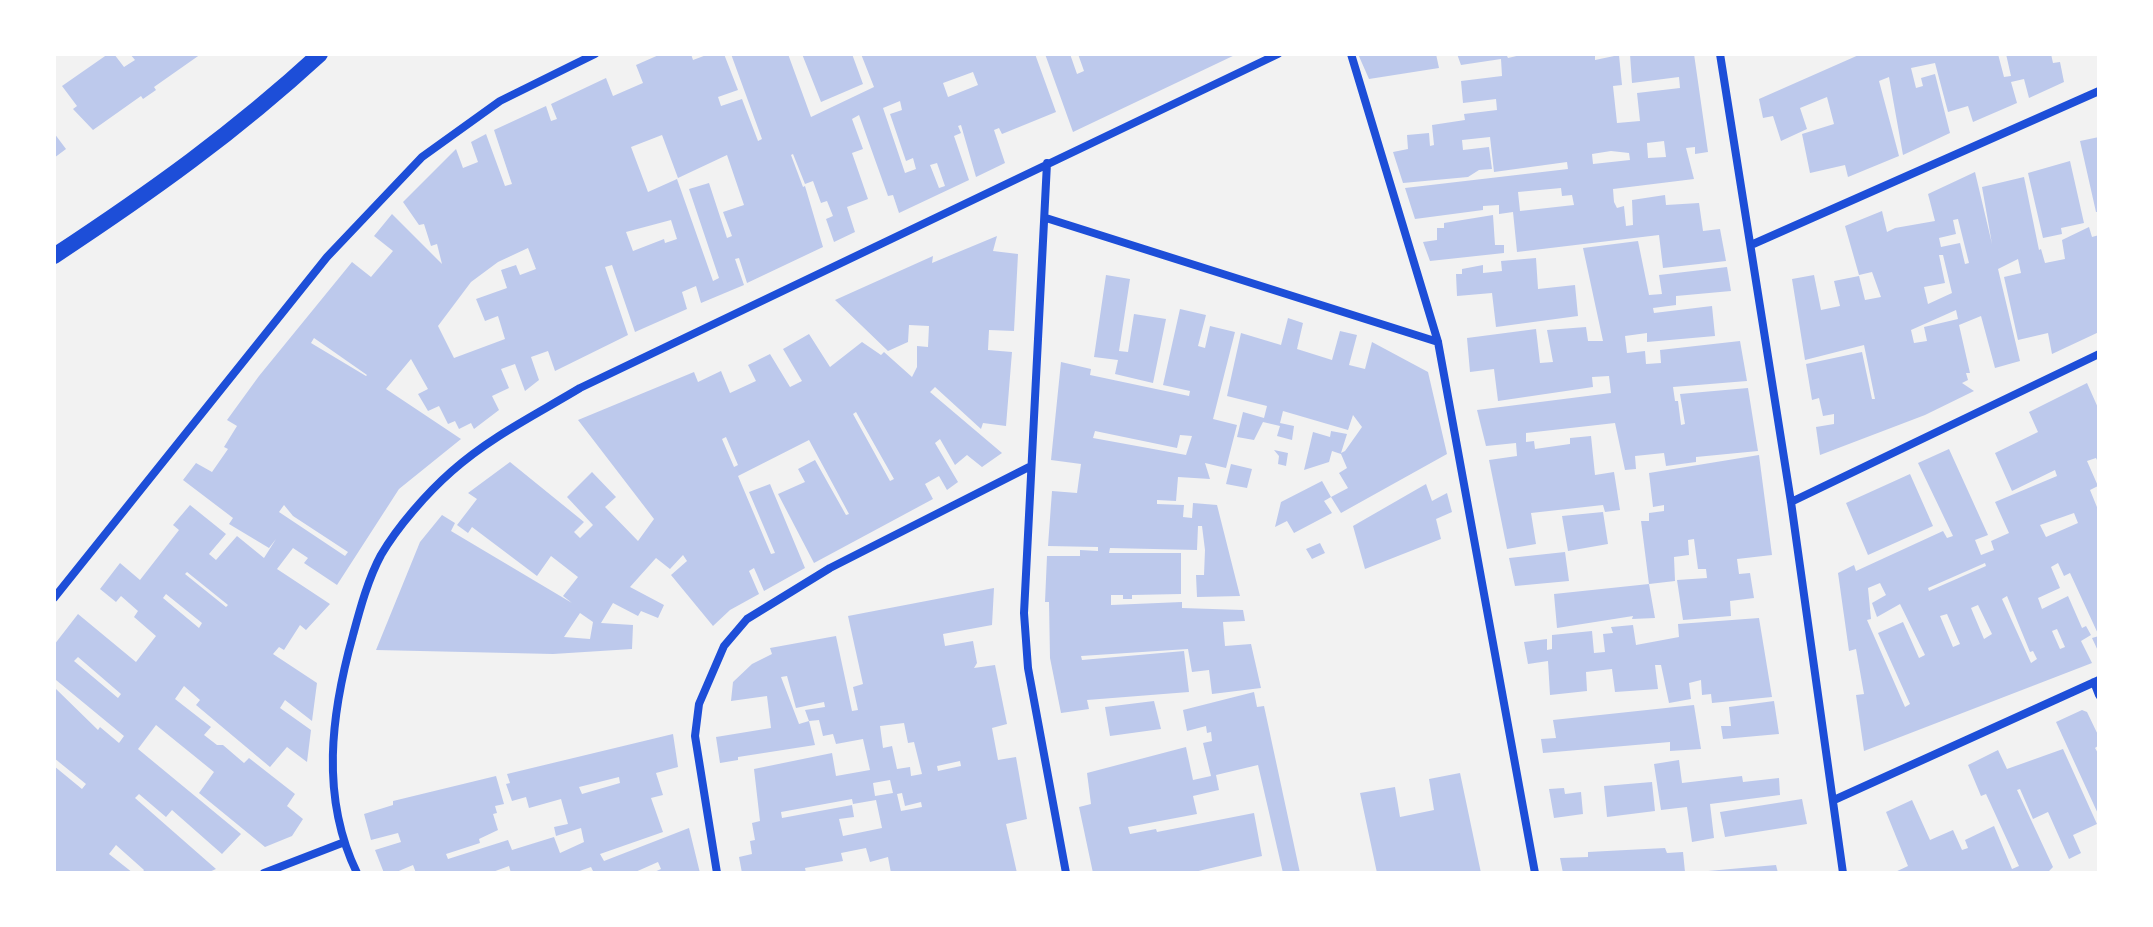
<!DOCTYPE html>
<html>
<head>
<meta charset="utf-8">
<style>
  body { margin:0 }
  #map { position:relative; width:2153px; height:927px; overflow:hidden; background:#f2f2f2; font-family:"Exo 2",sans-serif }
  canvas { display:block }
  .frame { position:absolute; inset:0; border:56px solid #fff; pointer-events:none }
</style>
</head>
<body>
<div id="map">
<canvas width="2153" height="927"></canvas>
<div class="frame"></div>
</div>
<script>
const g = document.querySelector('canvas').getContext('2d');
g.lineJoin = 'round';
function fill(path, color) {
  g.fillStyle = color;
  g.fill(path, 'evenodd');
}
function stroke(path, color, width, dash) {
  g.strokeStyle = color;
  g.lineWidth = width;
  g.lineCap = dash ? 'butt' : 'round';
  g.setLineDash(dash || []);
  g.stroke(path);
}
fill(new Path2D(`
  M108,54H114L124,67L135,60L130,54H201L154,87L156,90L143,99L141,96L93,130L73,109L77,106L62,86Z
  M661,54H691L693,60L709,54H724L738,90L718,97L721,106L742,99L758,141L762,139L731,54H788L811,117L874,87L861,54H1035L1056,112L1002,134L999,128L994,130L1005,163L976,177L961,125L958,126L961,133L954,136L969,180L899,213L893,195L888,196L859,115L852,119L863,149L852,153L868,199L847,207L855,232L834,242L826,219L833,216L827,201L821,203L813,181L805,184L793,154L791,155L803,187L805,186L823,247L747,283L739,258L735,259L744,285L701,303L696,286L682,292L687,309L635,332L612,265L605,267L628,335L555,371L548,351L531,357L539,380L525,391L515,364L501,369L509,388L492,396L499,410L474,429L471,423L459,429L455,421L448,424L439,406L428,411L418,394L428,389L411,359L386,389L461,439L399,489L337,585L304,563L308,558L293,548L277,569L330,604L306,630L300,625L284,650L279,647L273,654L317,683L312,721L285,700L280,708L311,730L307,762L287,747L270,767L196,705L200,700L184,686L175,699L211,727L204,735L217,745H223L244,763L249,758L295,794L287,806L303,819L292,836L265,847L199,793L214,772L156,725L138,749L241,834L222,854L172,810L166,817L139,794L135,798L216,869L207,873H142L144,870L116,845L109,854L133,873H54V766L82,789L86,784L54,758V687L98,730L100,727L119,743L124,736L56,680L54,682V645L78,614L136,662L156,636L134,617L138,611L121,596L116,602L100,589L120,563L140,580L179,530L173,525L190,505L226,534L209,554L216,560L237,536L264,558L276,539L269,548L229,524L233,518L183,480L196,463L212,472L228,449L224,447L237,426L227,420L259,376L352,262L371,277L393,251L374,236L392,214L442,264L437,244L431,246L424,224L419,225L403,202L456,149L463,168L478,162L471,142L486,134L505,186L512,184L494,130L546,106L551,121L557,119L551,104L606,78L613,96L643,83L636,65ZM973,72L978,85L948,97L943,83ZM900,101L902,110L890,114L906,161L913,158L916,169L905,173L883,108ZM662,135L678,178L727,155L744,205L723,212L732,236L727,238L709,183L689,189L719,278L713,281L677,179L648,192L631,147ZM937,163L945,186L939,188L930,165ZM671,220L677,239L665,243L664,239L633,251L626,232ZM528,248L536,269L520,275L516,265L501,270L507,288L476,299L485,321L498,316L505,339L454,358L438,326L471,282L498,262ZM314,338L367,375L366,376L311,343ZM284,505L293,516L348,552L345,556L279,512ZM187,572L228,605L226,607L185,574ZM166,594L202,623L199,628L163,598ZM78,657L121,694L118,698L74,661Z
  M802,54H852L863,84L821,102Z
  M1045,54H1070L1077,74L1084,71L1078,54H1237L1073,132Z
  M1358,54H1436L1439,68L1369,79Z
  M1457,54H1506L1508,58L1525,54H1595V60L1619,55L1622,85L1613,86L1617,123L1640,121L1637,93L1680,88L1679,77L1632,83L1630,54H1694L1708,152L1695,154V147L1686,148L1694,179L1613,189L1614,202L1617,208L1624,206L1626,226L1633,225L1632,200L1665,195L1666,205L1699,203L1703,231L1720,229L1726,261L1663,268L1659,235L1517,252L1513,212L1499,214V205L1483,206V210L1415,219L1405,188L1568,169L1567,162L1494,172L1490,137L1462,140L1463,150L1489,147L1492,169L1479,170L1468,177L1403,183L1393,152L1408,149L1407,135L1429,133L1430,146L1434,145L1432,125L1465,120L1464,114L1497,110L1496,99L1463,103L1461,81L1502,76L1501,59L1461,65ZM1664,141L1666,157L1648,158L1647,143ZM1611,151L1629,153L1630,160L1593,164L1592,154ZM1561,188L1562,196L1572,195L1574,205L1520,211L1518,192Z
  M1861,54H1998L2004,77L2011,76L2006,54H2051L2053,63L2060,62L2064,82L2029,98L2024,79L2011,82L2017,103L1973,122L1968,106L1948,112L1935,63L1911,68L1916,88L1923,86L1921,78L1935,74L1950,133L1903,155L1889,77L1879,81L1899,156L1848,177L1845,165L1810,173L1802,134L1834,124L1827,97L1800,108L1807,129L1781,141L1773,116L1763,118L1759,99Z
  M54,133L66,149L54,158Z
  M2099,137V212H2096L2080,141Z
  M2070,161L2084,223L2061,228L2062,234L2043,238L2028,173Z
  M1975,172L1992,244L1982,187L2024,177L2039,250L2041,249L2045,263L2065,259L2062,240L2089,227L2092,237L2099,235V332L2052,354L2048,333L2018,340L2004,277L2021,273L2018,259L1998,269L2020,361L1995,368L1981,316L1959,325L1970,373H1966L1968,380L1962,383L1974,391L1925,415L1820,455L1816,427L1834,424V414L1823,416L1819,398L1812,400L1806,364L1862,352L1872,399H1875L1864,345L1805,360L1792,279L1814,275L1821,310L1840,306L1834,281L1859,276L1865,300L1881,297L1872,272L1859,275L1845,226L1882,211L1887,232L1895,228L1935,221L1928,194ZM1958,219L1969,263L1965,264L1960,243L1941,247L1939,238L1956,234L1953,220ZM1939,255H1943L1952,293L1928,304L1924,287L1945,283ZM1956,310L1958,319L1924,327L1927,341L1914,343L1911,330Z
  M1493,215L1495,245H1504V253L1430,261L1423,242L1437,240V228H1444V223Z
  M997,236L993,251L1018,254L1014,331L989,330L988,350L1012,352L1006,426L983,423L981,429L935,387L930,392L1002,453L982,467L967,455L955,465L940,439L935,443L958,482L947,490L939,476L925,484L933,499L814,563L778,494L805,482L798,469L815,460L846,515L849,514L809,440L738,476L771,554L775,553L749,492L770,484L805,568L764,591L754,568L749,571L759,594L730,610L713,626L671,575L687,561L683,555L670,569L656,558L630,587L664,605L658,618L641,611L638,616L613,603L601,623L633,625L632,649L553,654L376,650L420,542L442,515L455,523L451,531L572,603L563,596L578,577L551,556L537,576L472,527L468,533L457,525L477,499L468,493L510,462L584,522L574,532L580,538L593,525L567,497L592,472L616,497L605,507L638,541L654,519L578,420L694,372L698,382L721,371L730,393L756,381L748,365L770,354L790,387L802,381L783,349L809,334L830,367L862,342L881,355L884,352L912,377L917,367V346L928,347L929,326L909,325L908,342L888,351L835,300L933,256L932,263ZM856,412L894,479L890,481L853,414ZM726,437L738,465L734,467L722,439ZM580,613L593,622L590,639L564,637Z
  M1638,241L1649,295L1662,294L1659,275L1727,267L1731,291L1676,296V305L1653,308L1654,313L1712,306L1715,336L1647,342V333L1625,336L1627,353L1645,351L1646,364L1661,363L1660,350L1740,341L1747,381L1673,387L1675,401H1678L1681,425L1685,424L1680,394L1748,388L1758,451L1696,457V462L1666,466L1664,453L1635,456L1636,469L1625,470L1615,423L1526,433V442L1534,441L1535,449L1570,444V438L1591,436L1595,475L1614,472L1620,510L1605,512L1603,505L1531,513L1536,544L1507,549L1489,460L1517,456L1516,443L1486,446L1477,410L1611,393L1609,376L1592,377L1593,387L1498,401L1494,369L1470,372L1467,338L1536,329L1540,363L1553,362L1547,330L1586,327L1588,341H1603L1583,248Z
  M1536,258L1538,289L1575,285L1578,316L1496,327L1492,293L1457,296L1456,274H1462V269L1483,265V273L1502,271L1501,261Z
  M1106,275L1130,279L1119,351L1128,352L1134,314L1166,319L1153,383L1115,374L1118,360L1094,357Z
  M1180,309L1206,315L1198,346L1205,348L1210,326L1235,332L1213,419L1237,425L1226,468L1205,463L1210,479L1178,477L1176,501L1157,500V504L1184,505L1183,517L1192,518L1193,503L1217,505L1240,596L1197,597L1196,575H1204L1205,550L1202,526H1198L1197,550L1110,548L1109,553H1181V594L1132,595V599H1123V595H1111V605L1182,602V608L1243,610L1245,621L1223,622L1225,646L1251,644L1261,688L1212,694L1209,670L1192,672L1188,649L1081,656L1082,660L1184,651L1189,692L1087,700L1089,709L1061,713L1050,658L1049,602H1045L1047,556H1080V550L1098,551V547L1048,546L1052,491L1077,493L1081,464L1051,460L1061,362L1091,369L1090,375L1189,396L1190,391L1163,385ZM1095,431L1177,448L1180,435L1192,436L1186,455L1093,438Z
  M1288,318L1303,323L1297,349L1332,360L1340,331L1357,335L1349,365L1365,369L1372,342L1428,372L1447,454L1341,513L1331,497L1348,488L1339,473L1347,468L1341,454L1332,451L1329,462L1304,470L1313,432L1330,437L1331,431L1347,434L1341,453L1345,451L1362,427L1353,415L1348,430L1283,411L1280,423L1294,426L1292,440L1277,436L1280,426L1263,422L1254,440L1237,437L1243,412L1264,418L1267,406L1227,396L1241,333L1281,345Z
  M2087,383L2099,410V464L2096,458L2087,461L2098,486L2090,490L2099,512V653L2092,638L2099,636L2070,573L2064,576L2058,563L2051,567L2060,588L2038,598L2042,609L2068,596L2082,628L2086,626L2091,635L2081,641L2092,663L1864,751L1856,695L1864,694L1856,649L1849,651L1838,573L1854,565L1856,571L1943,531L1947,538L1953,536L1918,463L1949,449L1988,535L1975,540L1981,555L1994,550L1991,541L2009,533L1995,502L2057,476L2055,470L2012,491L1995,453L2038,432L2029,412ZM2074,513L2078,523L2046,537L2040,525ZM1985,563L1986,566L1929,591L1928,588ZM1880,583L1886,595L1872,603L1877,617L1900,604L1925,655L1919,658L1903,622L1878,633L1910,704L1905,707L1867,620L1871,619L1868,588ZM2007,596L2030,652L2033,651L2037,659L2031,663L2002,599ZM1978,605L1992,634L1984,639L1971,608ZM1947,614L1960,644L1953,647L1940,616ZM2057,629L2065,647L2060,649L2052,631Z
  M1274,450L1288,453L1286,466L1278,464L1279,456Z
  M1759,455L1772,555L1737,559L1739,574L1750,573L1754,598L1730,601L1731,616L1683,620L1677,580L1707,578L1706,569H1698L1694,539L1688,540L1689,555L1674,557L1675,581L1649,584L1641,521H1649V513L1664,511V505L1653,507L1649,473Z
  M1231,464L1252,469L1247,488L1226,484Z
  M1910,474L1933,526L1868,555L1846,503Z
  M1322,481L1331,497L1324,501L1332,513L1294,533L1287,521L1275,527L1281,502Z
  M1426,484L1432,501L1447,493L1452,512L1436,519L1441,539L1365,569L1353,526Z
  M1603,512L1608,544L1568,551L1562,516Z
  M1320,543L1325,553L1312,559L1306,549Z
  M1565,552L1569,581L1515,586L1509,558Z
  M1649,584L1655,618L1632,619L1633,616L1557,628L1554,594Z
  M994,588L992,625L943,634L945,646L973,641L977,663L974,668L995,665L1007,724L992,728L998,760L1016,757L1027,819L1006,824L1017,873H891L888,857L870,862L866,848L841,853L843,861L805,868L806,873H742L739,857L752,854L750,841L755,840L752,823L760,821L754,769L832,753L836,776L870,770L863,739L836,744L833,734L823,736L819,720L809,721L815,745L738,757V760L720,763L716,737L771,728L767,696L731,701L733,682L752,664L772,654L770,648L836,636L852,711L858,710L853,687L863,684L848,616ZM787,676L796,708L824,702L825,707L805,710L809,721L799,724L781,677ZM904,723L908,743L914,742L922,774L911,776L910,767L897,769L892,746L883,748L880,726ZM960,761L961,766L938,771L937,766ZM890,780L893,793L875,796L873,783ZM902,793L905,806L921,802L922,807L901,811L897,794ZM852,799L853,804L876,800L882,828L843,836L839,819L854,817L852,805L782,818L781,812Z
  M1759,618L1772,697L1712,703L1711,694L1702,695L1701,680L1689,683L1691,699L1669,703L1661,665H1655L1658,689L1615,692L1612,669L1586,672L1587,691L1550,695L1548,661L1528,664L1524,642L1547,639V650L1552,649V635L1592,631L1594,653L1605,652L1603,634L1613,633L1611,627L1633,625L1636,645L1679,637L1678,624Z
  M1254,692L1257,707L1264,706L1300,873H1283L1258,765L1216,775L1219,790L1193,796L1197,814L1128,827L1130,834L1156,829L1157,832L1254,813L1262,856L1190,873H1093L1079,807L1091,804L1087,773L1186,747L1193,780L1211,776L1203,743L1212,741L1211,732L1207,733L1206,726L1187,731L1183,710Z
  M1154,701L1161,729L1110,736L1105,707Z
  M1774,701L1779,734L1723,739L1721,726H1731L1729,707Z
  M1694,705L1701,749L1670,751V742L1543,753L1541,739L1556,738L1553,720Z
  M2082,710L2087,712L2099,737V745L2095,748L2099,755V816L2056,722Z
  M673,734L678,767L656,773L663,795L651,798L663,832L600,854L604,861L689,828L700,873H652L661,869L658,862L633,873H594L591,867L574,873H511L509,866L490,873H416L413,865L394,873H384L375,850L401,842L398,833L371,840L364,814L393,805V801L496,776L504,804L495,806L497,813L493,814L498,830L479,839L480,843L446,854L448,859L508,840L512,850L554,837L560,853L584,842L581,828L556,836L554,827L568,824L561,799L529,808L526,797L512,801L506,784L510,783L507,774ZM619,777L620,783L582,794L579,787Z
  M2063,749L2097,824L2073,835L2081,853L2069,859L2048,812L2033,819L2020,789L2017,790L2053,867L2047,873H1893L1908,866L1886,812L1912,800L1930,840L1953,830L1962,850L1968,848L1965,840L1994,826L2012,869L2019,866L1986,794L1981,796L1968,765L1998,750L2007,769Z
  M1679,760L1682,783L1742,776L1743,782L1779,778L1780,795L1710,804L1714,838L1692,842L1687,807L1661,810L1654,764Z
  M1460,773L1481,873H1377L1360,793L1395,787L1400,817L1434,810L1429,779Z
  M1652,782L1655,811L1607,817L1604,786Z
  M1564,788L1565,794L1581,792L1583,814L1554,818L1549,789Z
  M1802,799L1807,824L1725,837L1720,812Z
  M1665,848L1667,853L1683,852L1685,872L1563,873L1560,858L1588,857V852Z
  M1776,865L1778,873H1708V871Z`), '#bdc9ec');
stroke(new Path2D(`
  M1351,54L1438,342L1535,873
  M1720,54L1791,502L1843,873
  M1047,163L1024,613L1028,668L1066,873
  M1046,218L1438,342
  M1751,245L2099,91
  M1791,502L2099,354
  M54,598L327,257L422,157L500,101L595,54
  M2094,682L2099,695
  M1834,800L2099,680
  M264,873L342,843
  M357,873C320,797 331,714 353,635C360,609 368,579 381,555C398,526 427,493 452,471C490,437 537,414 580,388L1278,54
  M717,873L695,736L699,704L724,646L747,619L830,568L1029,467`), '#1d4ed8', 8);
stroke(new Path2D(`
  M54,256C151,192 234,133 320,54`), '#1d4ed8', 16);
</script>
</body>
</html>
